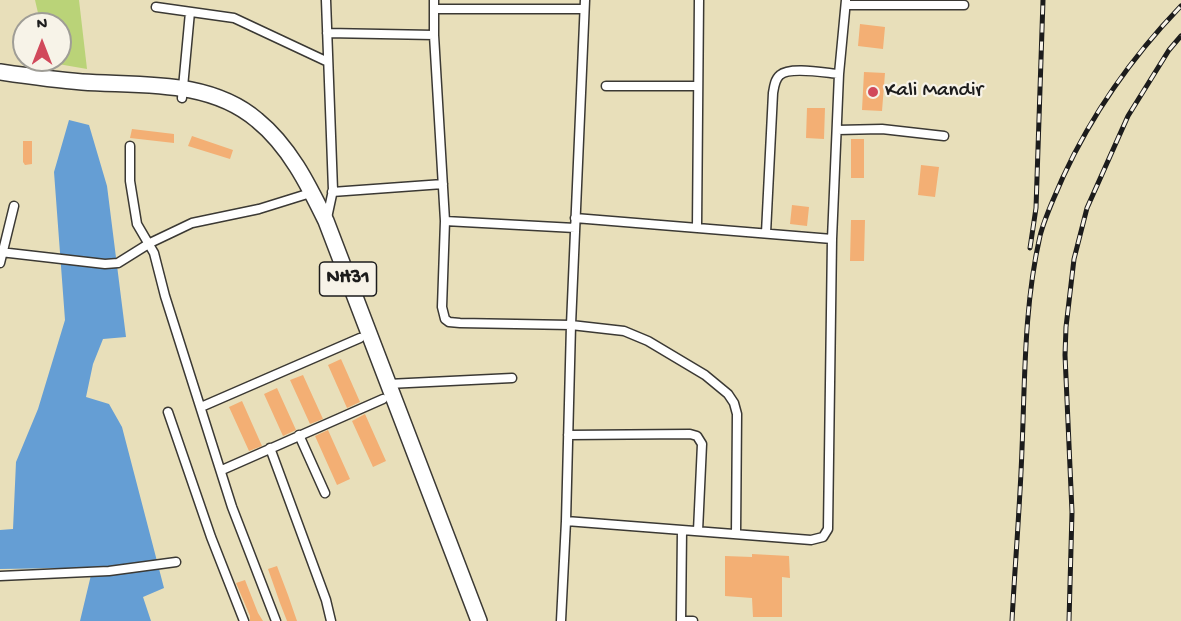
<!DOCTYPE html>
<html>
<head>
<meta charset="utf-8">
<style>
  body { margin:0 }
  #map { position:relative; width:1181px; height:621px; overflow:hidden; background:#e8dfba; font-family:"Gochi Hand",sans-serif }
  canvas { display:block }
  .north { position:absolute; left:12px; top:12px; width:60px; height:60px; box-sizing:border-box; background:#f7f3e8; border:2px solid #9f9d96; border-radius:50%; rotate:0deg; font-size:16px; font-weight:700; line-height:24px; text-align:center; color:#1c1c1c }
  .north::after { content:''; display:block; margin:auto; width:21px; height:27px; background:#d1495b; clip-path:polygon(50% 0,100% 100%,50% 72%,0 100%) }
</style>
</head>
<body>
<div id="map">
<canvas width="1181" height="621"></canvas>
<div class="north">N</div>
</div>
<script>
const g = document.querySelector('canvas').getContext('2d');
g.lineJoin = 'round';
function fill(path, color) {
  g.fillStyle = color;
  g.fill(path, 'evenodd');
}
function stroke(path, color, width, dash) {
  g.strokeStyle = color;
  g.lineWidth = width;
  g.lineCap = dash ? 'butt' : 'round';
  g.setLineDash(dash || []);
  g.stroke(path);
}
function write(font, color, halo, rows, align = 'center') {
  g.font = font + ' "Gochi Hand",sans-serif';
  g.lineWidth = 4.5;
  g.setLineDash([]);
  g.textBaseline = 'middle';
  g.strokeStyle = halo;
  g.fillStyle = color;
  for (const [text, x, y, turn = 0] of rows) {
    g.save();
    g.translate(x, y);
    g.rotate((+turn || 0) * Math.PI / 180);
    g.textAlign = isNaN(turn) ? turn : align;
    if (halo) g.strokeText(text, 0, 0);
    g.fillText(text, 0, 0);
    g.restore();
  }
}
fill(new Path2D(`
  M35,0H79L87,69L35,60H60V24H31L38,13Z`), '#bad378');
fill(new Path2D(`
  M69,120L89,125L107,186L126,337L103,339L93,364L86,397L109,404L122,427L164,588L143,597L151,621H80L91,575L63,568L0,569V530L13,529L16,462L38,409L65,320L54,172Z`), '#659ed4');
fill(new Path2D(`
  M860,24L885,27L883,49L858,46Z
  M864,72L885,73L882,111L862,110Z
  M807,108H825L824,139L806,138Z
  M132,129L174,134V143L130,138Z
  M192,136L233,150L230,159L188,146Z
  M851,139H864V178H851Z
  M23,141H32V164L25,165L23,162Z
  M921,165L939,167L935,197L918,195Z
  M792,205L809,207L807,226L790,224Z
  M851,220H865L864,261H850Z
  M341,359L360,402L347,408L328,365Z
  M303,375L323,419L310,424L290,380Z
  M277,388L296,430L283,436L264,394Z
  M242,401L262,446L249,451L229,407Z
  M365,414L386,461L373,467L352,421Z
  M328,430L350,479L337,485L315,436Z
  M752,554L789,556L790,578L782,577V617H753L752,598L725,596V556L752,557Z
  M277,566L288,595L297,621H287L280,603L268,569Z
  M245,580L258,613L263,621H250V616L236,583Z`), '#f3af74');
const street = new Path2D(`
  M326,0L333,190L327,218
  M847,5H964
  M156,7L234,18L328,62
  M434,9H584
  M327,33L434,35V0
  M434,35L445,221L442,307L445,319L449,322L460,323L571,325L624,331L648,341L705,375L728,394L734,403L737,414L736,534
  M606,86H698
  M182,98L190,12
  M837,130L882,129L944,136
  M130,146V181L137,224L154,253L165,296L232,507L276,621
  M332,192L443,184
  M575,218L832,239
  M445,221L575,228
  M697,227L699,0
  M766,233L773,93C774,87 775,79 780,75C790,66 826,73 839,74
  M0,252L105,264L118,263L150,243L192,223L259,209L304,195
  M0,263L14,206
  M388,384L512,378
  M201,407L360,338
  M168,412L211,537L244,621
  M299,435L325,493
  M568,435L690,434L697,436L702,444L698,531
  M270,448L326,600L331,621
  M222,470L383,399
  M566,521L571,325L585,0
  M0,576L109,571L176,562
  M561,621L566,521L811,540L823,537L828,529L832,239L839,74L846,0
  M681,621L682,530
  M681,621H693`);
const highway = new Path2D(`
  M0,72C27,76 54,80 82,82C140,86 209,79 257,120C289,146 308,184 326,221L479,621`);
stroke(street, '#3b3934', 11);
stroke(highway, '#3b3934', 18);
stroke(street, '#fff', 8);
stroke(highway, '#fff', 15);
const rail = new Path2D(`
  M1030,248L1036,208L1043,0
  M1012,621C1015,564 1020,506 1022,449C1025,378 1024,306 1040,236C1045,216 1055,196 1063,177C1093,112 1132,57 1181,6
  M1069,621L1072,512L1065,355L1066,327L1074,259L1087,208L1128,116L1169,50L1181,36`);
stroke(rail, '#1c1c1c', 5);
stroke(rail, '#f7f3e8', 3, [9]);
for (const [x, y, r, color] of [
  [873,92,6,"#d1495b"]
]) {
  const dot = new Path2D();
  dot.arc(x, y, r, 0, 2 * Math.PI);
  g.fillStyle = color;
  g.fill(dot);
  stroke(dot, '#f7f3e8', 2);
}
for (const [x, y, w] of [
  [348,279,57]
]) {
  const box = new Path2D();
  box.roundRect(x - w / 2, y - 17, w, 34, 4.5);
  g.fillStyle = '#f7f3e8';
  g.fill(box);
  stroke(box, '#1c1c1c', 1.5);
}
write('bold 20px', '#1c1c1c', null, [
  ["NH31",348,279]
]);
write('21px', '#1c1c1c', '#f7f3e8', [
  ["Kali Mandir",885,92]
], 'left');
</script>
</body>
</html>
